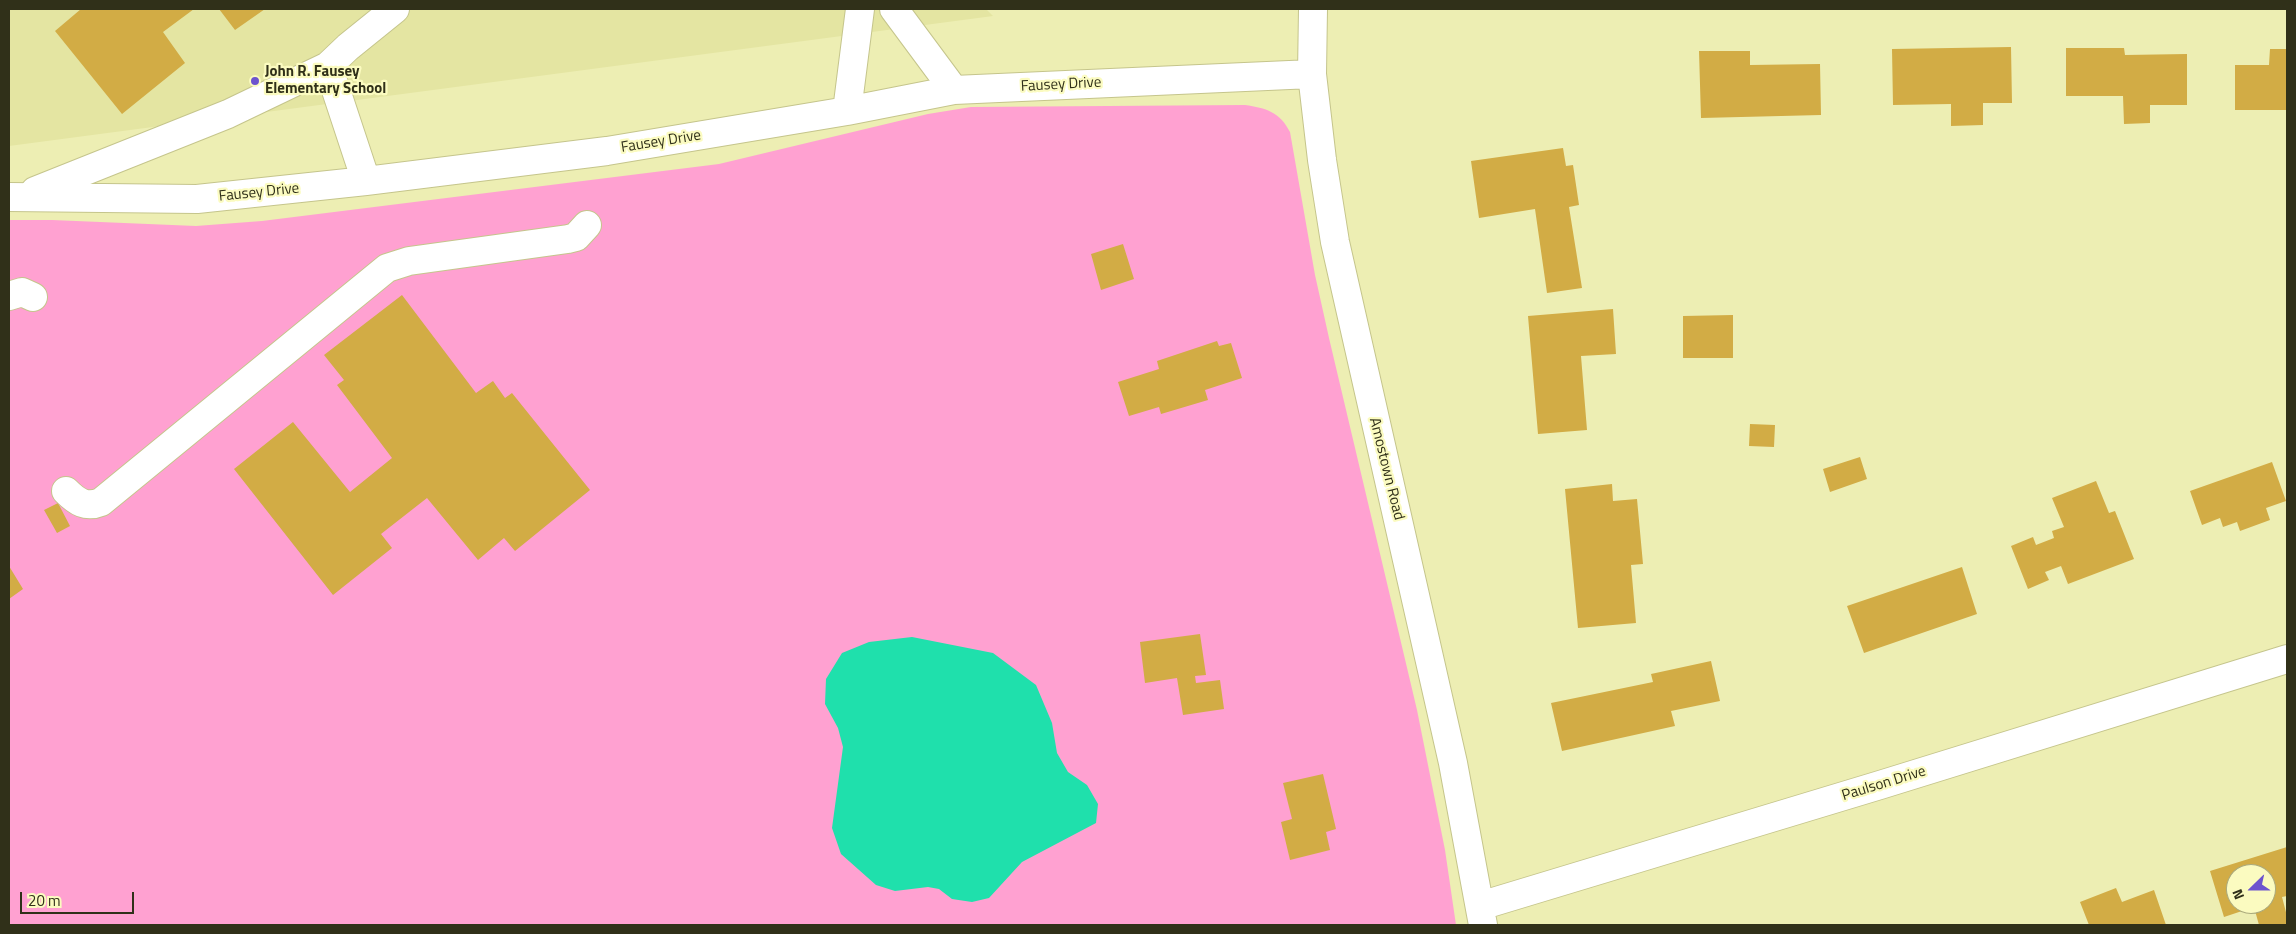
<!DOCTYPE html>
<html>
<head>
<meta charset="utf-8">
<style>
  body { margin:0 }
  #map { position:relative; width:2296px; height:934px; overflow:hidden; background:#edeeb3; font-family:"Titillium Web",sans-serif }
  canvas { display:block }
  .frame { position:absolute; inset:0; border:10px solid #303019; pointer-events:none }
  .north { position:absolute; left:2226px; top:864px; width:50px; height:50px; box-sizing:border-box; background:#fbfbc0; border:1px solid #aaaa7d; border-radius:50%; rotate:248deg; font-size:14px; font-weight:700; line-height:20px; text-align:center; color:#303019 }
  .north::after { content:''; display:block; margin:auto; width:18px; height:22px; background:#6d54ce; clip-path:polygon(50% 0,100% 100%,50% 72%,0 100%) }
  .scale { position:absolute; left:20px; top:892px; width:114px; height:22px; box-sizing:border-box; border:2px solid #303019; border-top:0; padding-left:6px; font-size:15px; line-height:18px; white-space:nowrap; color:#303019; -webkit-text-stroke:4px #fbfbc0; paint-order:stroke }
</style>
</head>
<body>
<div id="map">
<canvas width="2296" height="934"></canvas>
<div class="frame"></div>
<div class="north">N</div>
<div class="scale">20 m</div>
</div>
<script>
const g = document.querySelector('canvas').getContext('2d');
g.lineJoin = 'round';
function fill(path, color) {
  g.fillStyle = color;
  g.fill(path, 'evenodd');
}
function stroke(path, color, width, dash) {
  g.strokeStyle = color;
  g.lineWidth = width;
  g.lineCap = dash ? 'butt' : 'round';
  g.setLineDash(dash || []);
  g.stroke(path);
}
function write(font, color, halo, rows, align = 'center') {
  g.font = font + ' "Titillium Web",sans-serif';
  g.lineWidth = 4.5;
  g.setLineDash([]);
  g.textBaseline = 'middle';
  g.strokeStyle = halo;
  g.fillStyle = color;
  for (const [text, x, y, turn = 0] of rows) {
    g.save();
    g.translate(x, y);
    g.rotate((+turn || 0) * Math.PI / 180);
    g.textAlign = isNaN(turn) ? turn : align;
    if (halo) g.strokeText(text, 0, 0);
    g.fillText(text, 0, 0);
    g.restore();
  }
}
fill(new Path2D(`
  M9,9H986L993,16L9,146Z`), '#e4e5a2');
fill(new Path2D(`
  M1245,105C1266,108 1280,112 1290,132L1315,275L1329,338L1417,710L1445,850L1456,925H9V220H52L196,226L262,221L719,164L928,114L971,107Z`), '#ffa1d1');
fill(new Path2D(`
  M912,637L993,653L1036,685L1052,723L1057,753L1068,772L1087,785L1098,804L1096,823L1022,862L989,898L972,902L952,899L939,889L928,887L895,891L876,885L841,854L832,828L843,747L838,728L825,704L826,679L842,653L869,642Z`), '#1fe0ac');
fill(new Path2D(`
  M81,9H194L163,32L185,63L122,114L55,31Z
  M219,9H265L235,30Z
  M2011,47L2012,103H1983V125L1951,126V104L1893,105L1892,49Z
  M2066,48H2124L2125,55L2187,54V105H2150V123L2124,124L2123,96H2066Z
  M2270,49H2287V110H2235V65H2269Z
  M1699,51H1750V65L1820,64L1821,115L1701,118Z
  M1563,148L1566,166L1573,165L1579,205L1569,207L1582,288L1547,293L1535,209L1479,218L1471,161Z
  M1123,244L1134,279L1101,290L1091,254Z
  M402,295L476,393L493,381L505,398L512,393L590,490L515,551L504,538L478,560L427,498L381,534L392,548L333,595L234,469L293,422L350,492L392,458L337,385L344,380L324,355Z
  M1613,309L1616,354L1581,356L1587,430L1538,434L1528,316Z
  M1733,315V358H1683V316Z
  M1217,341L1219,346L1231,343L1242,378L1205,390L1208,400L1161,414L1159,407L1129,416L1118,382L1159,369L1157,361Z
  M1750,424L1775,425L1774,447L1749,446Z
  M1860,457L1867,479L1830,492L1823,469Z
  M2272,462L2286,501L2266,508L2270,520L2240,531L2237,522L2223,527L2220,518L2202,525L2190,491Z
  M2096,481L2109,513L2115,511L2134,559L2068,584L2061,566L2045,572L2049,580L2028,589L2011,546L2033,537L2036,545L2054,538L2052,531L2064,527L2052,498Z
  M1612,484L1613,501L1637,499L1643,564L1631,565L1636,623L1578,628L1565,489Z
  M58,503L70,526L57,533L44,510Z
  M9,566L23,589L9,599Z
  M1962,567L1977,614L1864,653L1847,606Z
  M1200,634L1206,675L1195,676L1196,683L1220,680L1224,709L1183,715L1177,678L1145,683L1140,642Z
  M1711,661L1720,701L1671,711L1675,726L1562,751L1551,703L1653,682L1651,674Z
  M1323,774L1336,829L1326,832L1330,850L1290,860L1281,822L1292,819L1283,783Z
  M2287,847V896L2282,897L2287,916V924L2259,925L2254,907L2224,917L2210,871ZM2236,874H2266V904H2236Z
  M2116,888L2122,902L2154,890L2166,925H2089L2080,902Z`), '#d2ac45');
const minor = new Path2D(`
  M894,9L954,90
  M1313,9L1312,74L1322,160L1335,242L1453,763L1483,925
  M847,111L860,9
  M366,181L328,66L348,47L395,9
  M35,191L228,114L328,66
  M9,197L197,199L366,181L607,151L847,111L954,90L1312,74
  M9,296L22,292L33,297
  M66,491C77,502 86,508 101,502L387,268L409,261L568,239L576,237L587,225
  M1480,906L1880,785L2287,659`);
stroke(minor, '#c5c58c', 30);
stroke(minor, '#fff', 28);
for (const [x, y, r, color] of [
  [255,81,5,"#6d54ce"]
]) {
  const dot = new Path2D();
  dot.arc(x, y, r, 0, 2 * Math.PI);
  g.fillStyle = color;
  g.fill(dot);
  stroke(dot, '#fbfbc0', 2);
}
write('bold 15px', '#303019', '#fbfbc0', [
  ["John R. Fausey",265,72],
  ["Elementary School",265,89]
], 'left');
write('15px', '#303019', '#fbfbc0', [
  ["Fausey Drive",1061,85,-3],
  ["Fausey Drive",661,142,-9],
  ["Fausey Drive",259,193,-6],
  ["Amostown Road",1386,469,76],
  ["Paulson Drive",1884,784,-17]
]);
</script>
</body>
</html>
